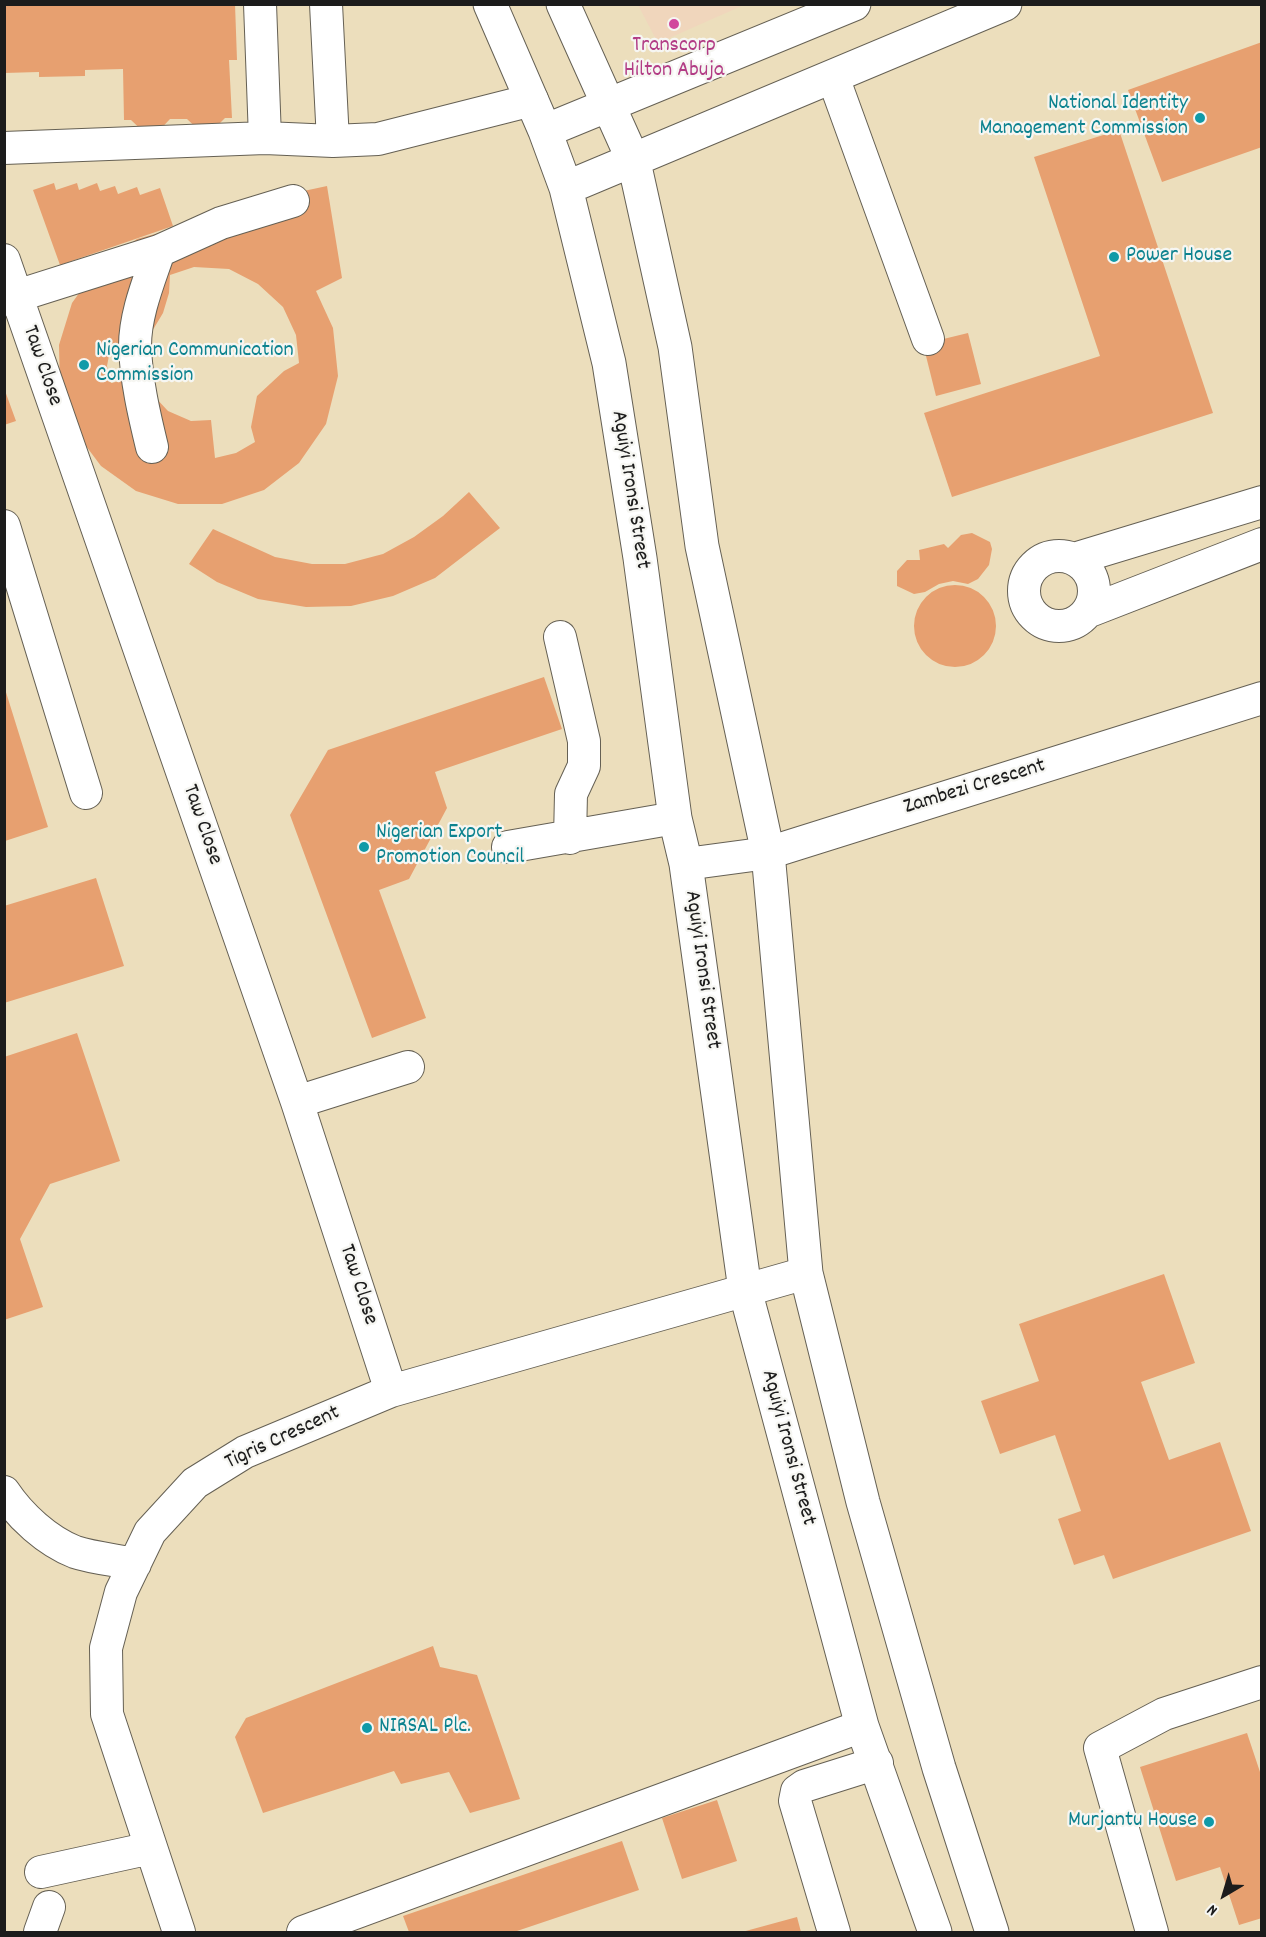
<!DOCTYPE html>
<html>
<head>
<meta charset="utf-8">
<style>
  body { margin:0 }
  #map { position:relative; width:1266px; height:1937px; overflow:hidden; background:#ecdebc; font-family:Dekko,sans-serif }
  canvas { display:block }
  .frame { position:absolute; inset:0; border:6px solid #1c1c1c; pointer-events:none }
  .north { position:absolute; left:1194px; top:1865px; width:60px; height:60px; -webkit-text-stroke:4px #f6f6f2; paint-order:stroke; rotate:218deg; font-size:16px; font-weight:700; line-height:24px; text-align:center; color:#1c1c1c }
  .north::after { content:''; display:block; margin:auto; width:21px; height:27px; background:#1c1c1c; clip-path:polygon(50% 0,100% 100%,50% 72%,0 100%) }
</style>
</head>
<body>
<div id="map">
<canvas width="1266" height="1937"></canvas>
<div class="frame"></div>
<div class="north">N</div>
</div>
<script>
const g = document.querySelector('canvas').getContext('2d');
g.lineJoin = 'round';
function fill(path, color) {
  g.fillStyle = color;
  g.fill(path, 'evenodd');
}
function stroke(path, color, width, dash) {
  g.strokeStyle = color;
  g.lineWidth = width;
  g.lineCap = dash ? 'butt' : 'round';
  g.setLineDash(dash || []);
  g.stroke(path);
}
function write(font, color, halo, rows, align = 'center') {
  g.font = font + ' Dekko,sans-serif';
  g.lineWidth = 4.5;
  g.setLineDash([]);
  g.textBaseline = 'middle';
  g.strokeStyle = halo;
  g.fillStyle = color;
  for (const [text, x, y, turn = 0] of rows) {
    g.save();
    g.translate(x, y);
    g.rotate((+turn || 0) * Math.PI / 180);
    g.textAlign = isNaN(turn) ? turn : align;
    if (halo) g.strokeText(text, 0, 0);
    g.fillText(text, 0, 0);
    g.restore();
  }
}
fill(new Path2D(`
  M638,5H637H744L658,43Z`), '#f0d6bc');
fill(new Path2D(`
  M4,4H235L237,60H229L232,118H225L206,137L187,119H170L151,139L131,120H124L123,69L85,70V76L39,77V72L4,73Z
  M1262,42V147L1162,182L1128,90Z
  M1119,130L1213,413L952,497L924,413L1100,356L1034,157Z
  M54,183L56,190L77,183L79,190L97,183L100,191L115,186L118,194L137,187L140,195L160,188L173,226L60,265L33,190Z
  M327,186L342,278L316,291L333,328L338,376L326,424L299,463L264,490L222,504H178L136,491L101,466L74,430L60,389L59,345L72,303L97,268L137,239L184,226L234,206ZM194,267L229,269L258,284L283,307L296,335L299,363L284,371L257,396L251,427L255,442L236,453L215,458L211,420L191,421L168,411L153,395L146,375L111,383L107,366L110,350L126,348L142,340L154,328L163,313L169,293L170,275Z
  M968,333L981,384L936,396L923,344Z
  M4,388L16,421L4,425Z
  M469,492L500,528L435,578L393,596L351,606L306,607L258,599L217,582L189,564L213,529L275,557L312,564H345L383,554L414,537L443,516Z
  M972,533L990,542L992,549L989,565L978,579L968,584L953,581L939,584L925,592L914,594L897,586V571L907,560H920L919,550L944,544L948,548L961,535Z
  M914 626a41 41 0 1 1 82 0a41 41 0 1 1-82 0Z
  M544,677L562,729L435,772L447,808L409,879L379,890L426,1018L372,1038L290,815L328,750Z
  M5,689L48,827L5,841Z
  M96,878L124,966L4,1003V906Z
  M77,1033L120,1161L50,1184L20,1239L43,1307L4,1320V1057Z
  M1164,1274L1195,1363L1141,1382L1169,1460L1220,1442L1251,1531L1113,1579L1104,1555L1074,1565L1058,1519L1081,1511L1055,1435L1000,1454L981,1401L1039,1381L1019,1324Z
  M433,1646L440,1667L477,1675L520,1799L470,1813L449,1772L401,1784L394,1771L263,1813L235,1737L246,1718Z
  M1247,1733L1262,1778V1918L1239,1925L1220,1867L1176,1881L1140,1767Z
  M717,1800L737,1861L682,1879L662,1818Z
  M622,1841L639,1890L514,1932H409L403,1916Z
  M797,1917L801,1932H742Z`), '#e7a070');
const minor = new Path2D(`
  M260,4L265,138
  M326,4L333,141
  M833,77L928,339
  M4,148L265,138L333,141L378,139L532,100
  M4,260L297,1102L391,1391
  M4,300L159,251L221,223L293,201
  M152,447C144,414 136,380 135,346C135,314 149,281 159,251
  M4,526L86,793
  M1024 591a35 35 0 1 1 70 0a35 35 0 1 1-70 0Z
  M1074,559L1262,502
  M1087,612L1262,544
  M560,637L584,741V766L571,794L570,838
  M508,847L675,818
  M686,864L768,853L1262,698
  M297,1102L408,1067
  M4,1492C20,1516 47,1541 75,1552C93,1558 116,1560 135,1564
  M41,1872L151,1848
  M40,1932L49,1907
  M179,1932L107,1714L106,1648L121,1592L150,1532L195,1483L245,1452L391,1391L806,1273
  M303,1932L862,1726
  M834,1932L795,1801L797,1791L804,1786L877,1763
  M1152,1932L1100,1748L1164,1714L1262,1682`);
const major = new Path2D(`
  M490,4L545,131L566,188L609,363L640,558L675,818L686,864L745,1290L862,1726L935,1932
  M563,4L634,162L675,347L702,546L768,853L806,1273L863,1502L939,1768L992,1932
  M545,131L854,4
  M566,188L1005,4`);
stroke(minor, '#656054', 34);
stroke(major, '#656054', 35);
stroke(minor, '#fff', 32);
stroke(major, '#fff', 33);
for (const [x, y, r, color] of [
  [674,24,6,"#d1479c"],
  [1200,118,6,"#0f9aa8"],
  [1114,257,6,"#0f9aa8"],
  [84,365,6,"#0f9aa8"],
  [364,847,6,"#0f9aa8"],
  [367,1728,6,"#0f9aa8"],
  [1209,1822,6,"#0f9aa8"]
]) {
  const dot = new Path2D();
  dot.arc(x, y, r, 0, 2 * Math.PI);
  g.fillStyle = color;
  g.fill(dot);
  stroke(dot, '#f6f6f2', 2);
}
write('22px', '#b23c85', '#f6f6f2', [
  ["Transcorp",674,47],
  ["Hilton Abuja",674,72]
]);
write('22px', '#0d838f', '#f6f6f2', [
  ["National Identity",1188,105,"right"],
  ["Management Commission",1188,130,"right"],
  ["Power House",1126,257],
  ["Nigerian Communication",96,352],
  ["Commission",96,377],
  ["Nigerian Export",376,834],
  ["Promotion Council",376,859],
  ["NIRSAL Plc.",379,1728],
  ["Murjantu House",1197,1822,"right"]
], 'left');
write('22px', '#1c1c1c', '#f6f6f2', [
  ["Taw Close",41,366,71],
  ["Aguiyi Ironsi Street",629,490,81],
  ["Zambezi Crescent",975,788,-17],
  ["Taw Close",201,825,71],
  ["Aguiyi Ironsi Street",701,970,82],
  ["Taw Close",357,1285,72],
  ["Tigris Crescent",283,1439,-25],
  ["Aguiyi Ironsi Street",787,1448,75]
]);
</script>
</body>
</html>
